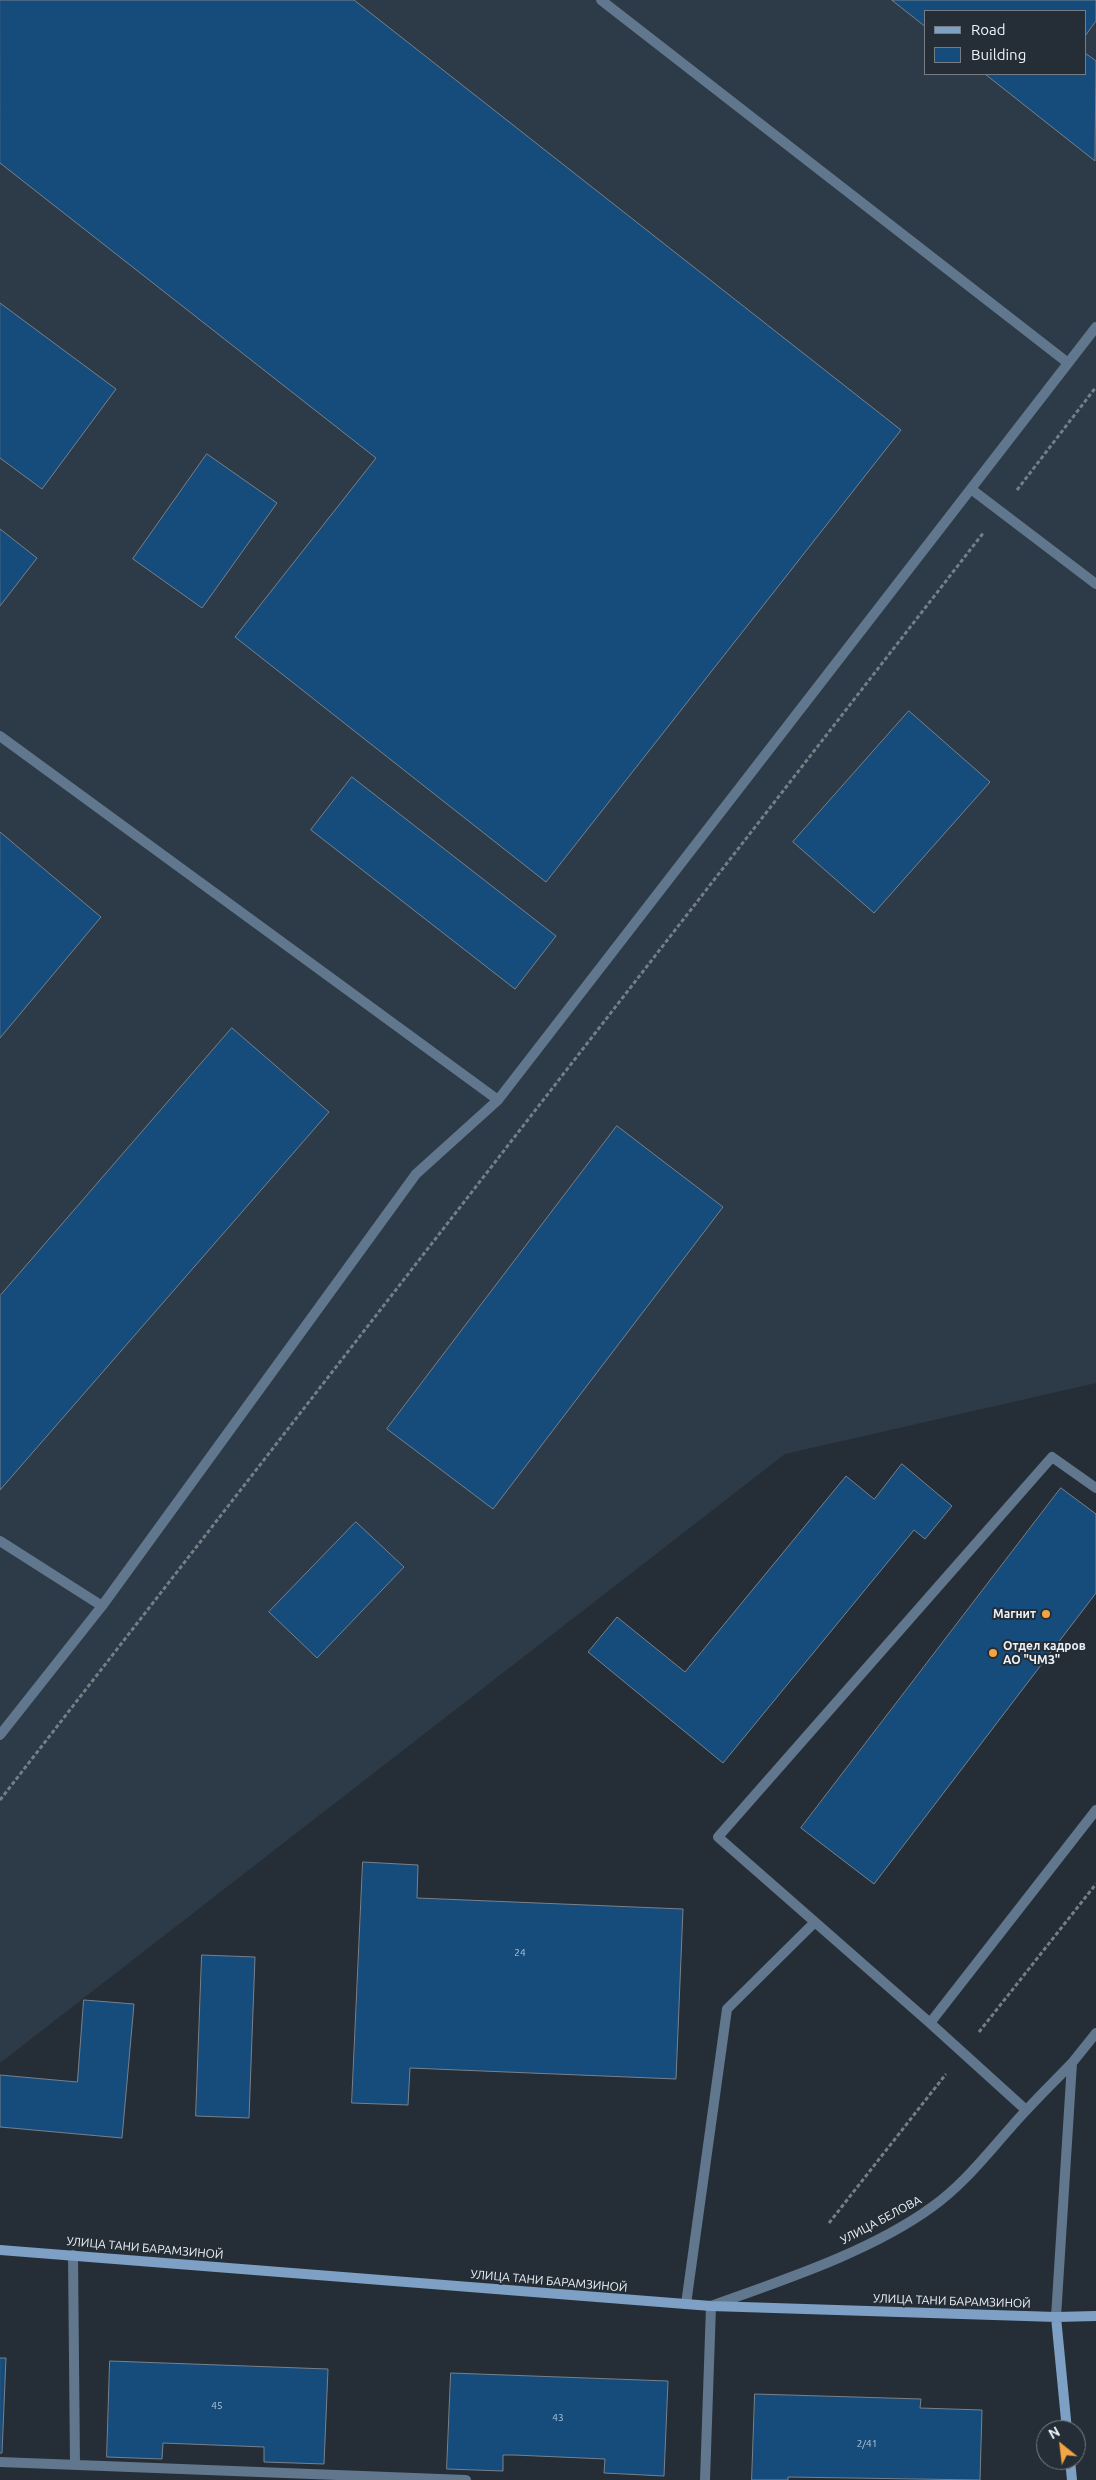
<!DOCTYPE html>
<html>
<head>
<meta charset="utf-8">
<style>
  body { margin:0 }
  #map { position:relative; width:1096px; height:2480px; overflow:hidden; background:#252e36; font-family:Ubuntu,sans-serif }
  canvas { display:block }
  .legend { position:absolute; left:924px; top:10px; width:162px; height:65px; box-sizing:border-box; background:#252e36; border:1px solid #757c84; margin:0; padding:6px 9px; list-style:none; font-size:15px; color:#edf2f8 }
  .legend li { display:flex; align-items:center; gap:10px; height:25px }
  .legend b { width:25px; border:1px solid #757c84 }
  .north { position:absolute; left:1036px; top:2420px; width:50px; height:50px; box-sizing:border-box; background:#252e36; border:1px solid #757c84; border-radius:50%; rotate:331deg; font-size:14px; font-weight:700; line-height:20px; text-align:center; color:#edf2f8 }
  .north::after { content:''; display:block; margin:auto; width:18px; height:22px; background:#f3a443; clip-path:polygon(50% 0,100% 100%,50% 72%,0 100%) }
</style>
</head>
<body>
<div id="map">
<canvas width="1096" height="2480"></canvas>
<ul class="legend">
<li><b style="height:6px;background:#7da0c4"></b>Road</li>
<li><b style="height:14px;background:#164c7c"></b>Building</li>
</ul>
<div class="north">N</div>
</div>
<script>
const g = document.querySelector('canvas').getContext('2d');
g.lineJoin = 'round';
function fill(path, color) {
  g.fillStyle = color;
  g.fill(path, 'evenodd');
}
function stroke(path, color, width, dash) {
  g.strokeStyle = color;
  g.lineWidth = width;
  g.lineCap = dash ? 'butt' : 'round';
  g.setLineDash(dash || []);
  g.stroke(path);
}
function write(font, color, halo, rows, align = 'center') {
  g.font = font + ' Ubuntu,sans-serif';
  g.lineWidth = 4;
  g.setLineDash([]);
  g.textBaseline = 'middle';
  g.strokeStyle = halo;
  g.fillStyle = color;
  for (const [text, x, y, turn = 0] of rows) {
    g.save();
    g.translate(x, y);
    g.rotate((+turn || 0) * Math.PI / 180);
    g.textAlign = isNaN(turn) ? turn : align;
    if (halo) g.strokeText(text, 0, 0);
    g.fillText(text, 0, 0);
    g.restore();
  }
}
fill(new Path2D(`
  M0,0H1096V1383L785,1454L0,2063ZM925,11H1085V74H925Z`), '#2d3a47');
const building = new Path2D(`
  M0,0H354L901,430L546,882L235,637L376,458L0,163Z
  M892,0H1096V21L1085,36V11H925V26Z
  M1085,53L1096,61L1095,161L985,74H1085Z
  M0,303L116,389L42,489L0,458Z
  M207,454L277,503L202,608L133,559Z
  M0,529L37,558L0,606Z
  M909,711L990,782L874,913L793,842Z
  M352,777L556,936L515,989L311,830Z
  M0,832L101,917L0,1038Z
  M232,1028L329,1112L0,1490V1296Z
  M617,1126L723,1207L493,1509L387,1429Z
  M902,1464L952,1506L925,1539L914,1530L723,1763L588,1652L617,1617L685,1672L846,1476L874,1499Z
  M1061,1488L1096,1514V1593L874,1884L801,1828Z
  M356,1522L404,1567L317,1658L269,1612Z
  M363,1862L418,1865L417,1898L683,1909L676,2079L410,2068L408,2105L352,2103Z
  M202,1955L255,1957L249,2118L196,2116Z
  M84,2000L134,2004L122,2138L0,2127V2075L77,2082Z
  M0,2358H6L2,2453H0Z
  M110,2361L328,2369L324,2464L264,2462V2447L163,2443L162,2459L107,2457Z
  M451,2373L668,2381L664,2476L604,2473L605,2459L514,2455H503V2471L447,2469Z
  M755,2394L921,2399L920,2408L982,2410L980,2480L788,2477V2480H752Z`);
fill(building, '#164c7c');
stroke(building, '#77818b', 1);
stroke(new Path2D(`
  M1017,490L1096,387
  M0,1800L984,532
  M979,2032L1096,1884
  M829,2223L946,2074`), '#767e85', 3, [4, 2.5]);
stroke(new Path2D(`
  M601,0L1068,363
  M971,489L1096,584
  M0,736L498,1100
  M0,1541L102,1606
  M0,1735L102,1606L416,1174L498,1100L1096,327
  M930,2023L718,1837L1052,1457L1096,1488
  M1026,2110L930,2023L1096,1810
  M73,2255L75,2465
  M686,2304L727,2009L815,1922
  M0,2462L466,2480
  M705,2480L711,2306`), '#61778d', 10);
stroke(new Path2D(`
  M711,2306C783,2280 870,2252 932,2207C963,2185 987,2154 1012,2126C1031,2104 1052,2084 1072,2063
  M1056,2317L1072,2063L1096,2033`), '#61778d', 10);
stroke(new Path2D(`
  M0,2250L711,2306L1056,2317L1096,2316
  M1056,2317L1067,2430
  M1070,2460L1072,2480`), '#7da0c4', 10);
for (const [x, y, r, color] of [
  [1046,1614,5,"#f3a443"],
  [993,1653,5,"#f3a443"]
]) {
  const dot = new Path2D();
  dot.arc(x, y, r, 0, 2 * Math.PI);
  g.fillStyle = color;
  g.fill(dot);
  stroke(dot, '#252e36', 2);
}
write('10px', '#b7c8d9', null, [
  ["24",520,1953],
  ["45",217,2406],
  ["43",558,2418],
  ["2/41",867,2444]
]);
write('bold 12px', '#edf2f8', '#252e36', [
  ["Магнит",1036,1614],
  ["Отдел кадров",1003,1646,"left"],
  ["АО \"ЧМЗ\"",1003,1660,"left"]
], 'right');
write('12px', '#edf2f8', '#252e36', [
  ["УЛИЦА БЕЛОВА",881,2220,-28],
  ["УЛИЦА ТАНИ БАРАМЗИНОЙ",145,2248,5],
  ["УЛИЦА ТАНИ БАРАМЗИНОЙ",549,2281,5],
  ["УЛИЦА ТАНИ БАРАМЗИНОЙ",952,2301,2]
]);
</script>
</body>
</html>
